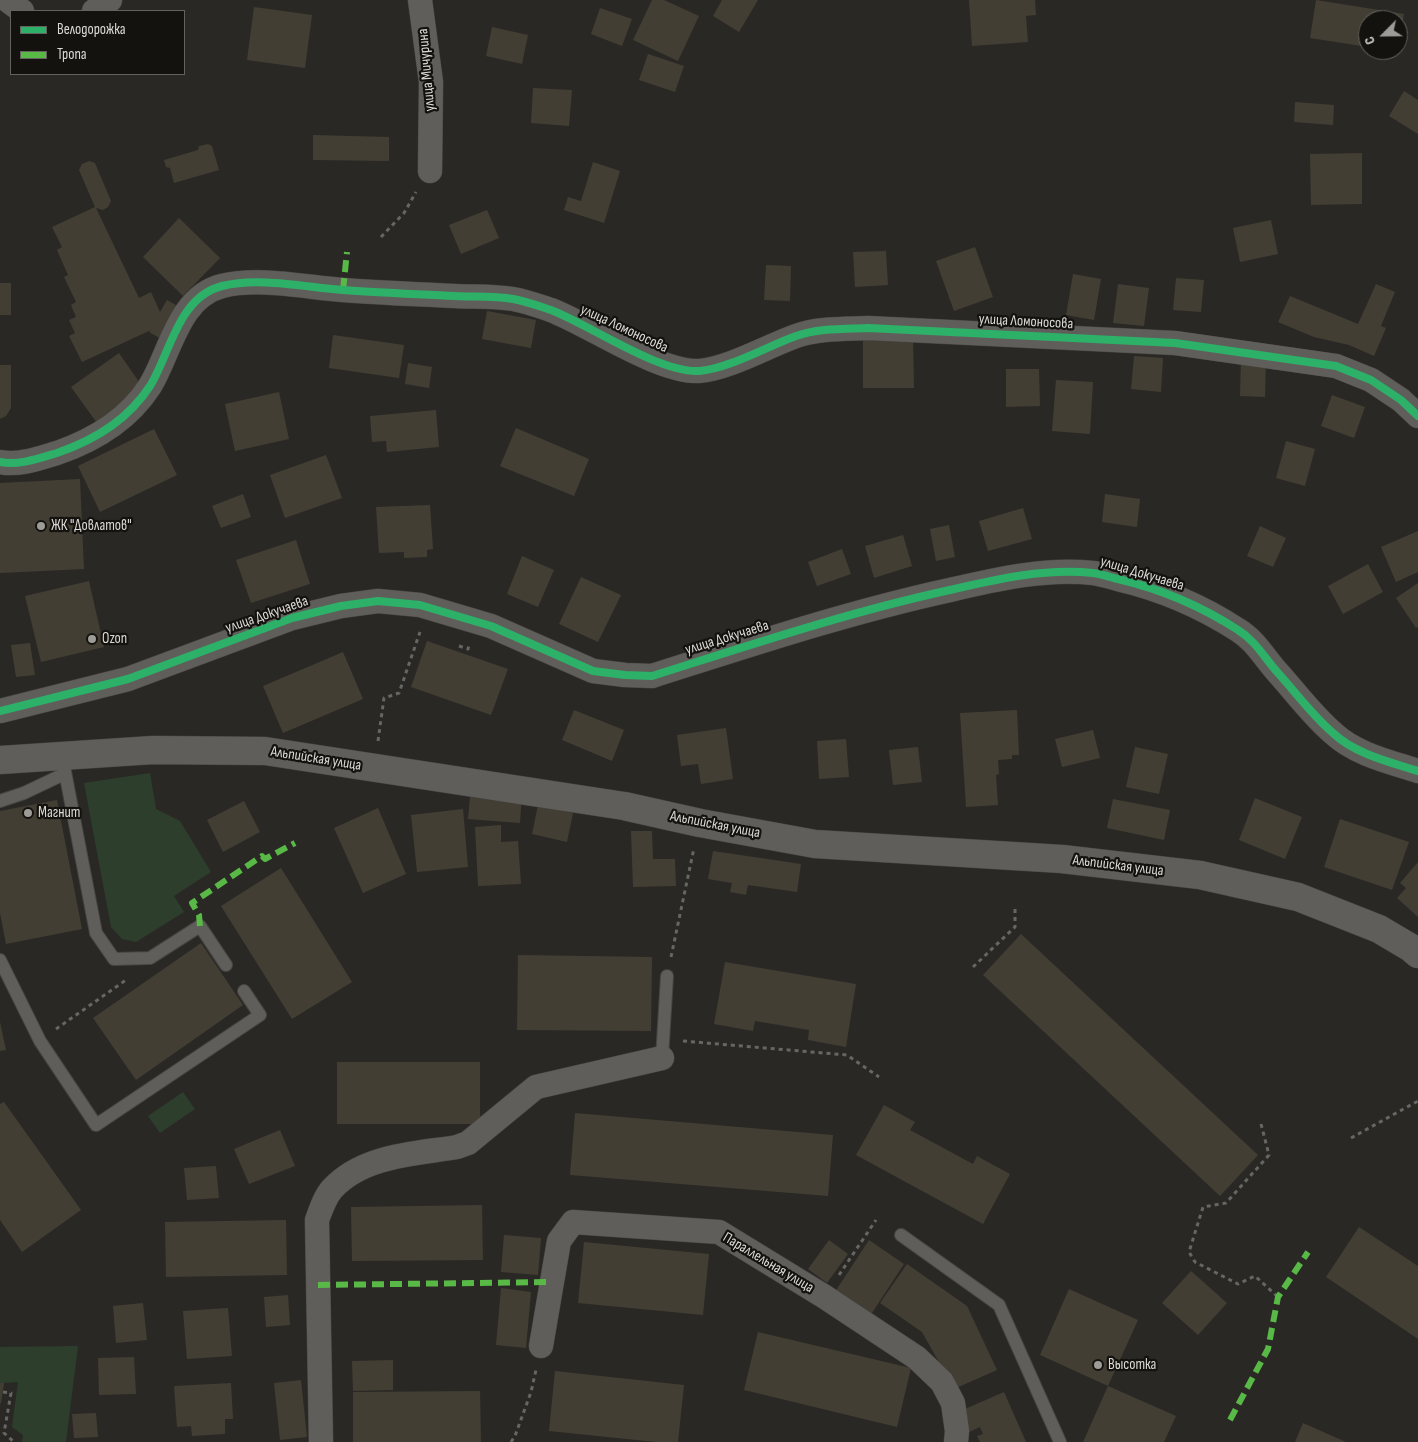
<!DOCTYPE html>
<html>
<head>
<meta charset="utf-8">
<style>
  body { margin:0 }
  #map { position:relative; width:1418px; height:1442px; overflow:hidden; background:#2a2825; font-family:"Sofia Sans Condensed",sans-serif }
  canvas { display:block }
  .legend { position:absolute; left:10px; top:10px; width:175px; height:65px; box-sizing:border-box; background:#14120f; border:1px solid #64625e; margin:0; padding:6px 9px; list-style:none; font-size:15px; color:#dddad5 }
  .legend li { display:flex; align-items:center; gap:10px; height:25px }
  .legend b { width:25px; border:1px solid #64625e }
  .north { position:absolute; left:1358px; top:10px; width:50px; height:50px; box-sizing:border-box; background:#14120f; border:1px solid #64625e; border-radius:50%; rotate:247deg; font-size:14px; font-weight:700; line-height:20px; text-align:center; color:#dddad5 }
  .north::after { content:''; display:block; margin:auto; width:18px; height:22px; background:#9e9c97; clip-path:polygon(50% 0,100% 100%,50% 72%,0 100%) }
</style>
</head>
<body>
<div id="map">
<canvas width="1418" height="1442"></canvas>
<ul class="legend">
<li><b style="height:6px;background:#2db169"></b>Велодорожка</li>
<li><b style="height:6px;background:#58b947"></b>Тропа</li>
</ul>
<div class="north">С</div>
</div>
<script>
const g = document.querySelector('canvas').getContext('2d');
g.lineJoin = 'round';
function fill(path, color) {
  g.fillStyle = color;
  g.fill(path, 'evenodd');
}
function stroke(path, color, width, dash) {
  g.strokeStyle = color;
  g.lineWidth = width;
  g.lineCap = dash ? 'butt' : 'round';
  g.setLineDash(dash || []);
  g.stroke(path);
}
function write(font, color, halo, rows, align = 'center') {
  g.font = font + ' "Sofia Sans Condensed",sans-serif';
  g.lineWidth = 4.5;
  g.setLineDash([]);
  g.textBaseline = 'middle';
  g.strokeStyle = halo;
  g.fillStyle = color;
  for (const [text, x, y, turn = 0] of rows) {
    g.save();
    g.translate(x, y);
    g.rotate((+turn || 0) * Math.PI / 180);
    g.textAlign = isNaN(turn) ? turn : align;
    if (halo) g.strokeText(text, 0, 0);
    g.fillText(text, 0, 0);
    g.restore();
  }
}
fill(new Path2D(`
  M150,773L156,809L180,821L211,872L174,896L184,912L136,942L122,939L111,927L84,783Z
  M183,1092L195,1109L160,1133L148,1116Z
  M78,1346L66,1442H22L23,1435L12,1427L18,1382L4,1383L0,1406V1347Z`), '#2d3e2d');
fill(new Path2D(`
  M652,0H664L699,16L678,61L633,40Z
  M722,0H758L739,32L713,16Z
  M969,0H1035L1036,15L1026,16L1028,42L972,46Z
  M1316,0L1404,14L1399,42L1398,20H1368V47L1310,38Z
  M254,7L312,15L305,68L247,60Z
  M600,8L632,19L622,46L591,34Z
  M492,27L528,35L522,64L486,56Z
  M648,54L684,66L675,92L639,80Z
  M533,88L572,90L569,126L531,123Z
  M1404,91L1418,100V134L1389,116Z
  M1295,102L1334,105L1333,125L1294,122Z
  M313,135L389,137V161L313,160Z
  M208,144L212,146L219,170L174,183L170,168L166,167L164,160L198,150L199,146Z
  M1362,153V204L1311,205L1310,154Z
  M89,161L95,163L111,201L108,207L103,210L96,208L139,298L151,292L160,312L167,300L188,312L170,344L149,332L151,330L82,362L69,336L75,333L69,320L76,317L71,305L76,302L64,277L68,275L57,250L62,247L52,227L95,207L79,170L82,164Z
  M593,162L620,171L604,223L564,210L568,197L581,201Z
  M487,210L499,238L461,254L449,225Z
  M179,218L220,258L183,296L143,257Z
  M1271,220L1278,254L1240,262L1233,228Z
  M975,247L993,297L954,311L936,261Z
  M886,251L888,285L855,287L853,252Z
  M766,265L791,266L790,301L764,300Z
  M1073,274L1101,279L1094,320L1066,315Z
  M1176,278L1204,280L1201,312L1173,310Z
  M0,283H11V315H0Z
  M1118,284L1149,288L1144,326L1113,323Z
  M1376,284L1395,292L1381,326L1386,328L1374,356L1349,345L1314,337L1278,322L1290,296L1358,324Z
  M487,311L536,320L531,348L482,339Z
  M333,335L404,345L399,378L329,368Z
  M863,336H913L914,388H863Z
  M119,353L144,389L97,423L71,387Z
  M1134,356L1163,358L1161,392L1131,389Z
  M1241,359L1266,360L1265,397L1240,396Z
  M408,363L432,367L429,388L405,384Z
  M0,365H11V408L6,416L0,419Z
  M1006,369H1039L1040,406L1006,407Z
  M1056,380L1093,382L1090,434L1052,431Z
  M279,392L289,439L235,451L225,404Z
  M1332,395L1365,407L1354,438L1321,426Z
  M436,410L439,447L387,452L386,441L372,442L370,416Z
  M516,428L589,459L574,496L500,466Z
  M154,429L177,475L100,512L78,466Z
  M1286,441L1315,449L1305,486L1276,478Z
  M326,455L342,498L285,518L270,475Z
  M80,479L84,569L0,573V483Z
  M243,494L251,517L221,528L212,506Z
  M1105,494L1140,499L1137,527L1102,522Z
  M430,505L433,549L427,550V557L404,558V552L379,553L376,507Z
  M1023,508L1032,539L988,551L979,521Z
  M949,525L955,557L936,561L930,529Z
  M1260,526L1286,538L1273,567L1247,556Z
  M1418,531V572L1396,582L1381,547Z
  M903,535L912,566L874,578L865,546Z
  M296,540L310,584L251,603L236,560Z
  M842,549L851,574L817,586L808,562Z
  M522,556L554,570L538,607L507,594Z
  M1368,564L1383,592L1343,614L1328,586Z
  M581,577L621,595L598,642L559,624Z
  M89,581L104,647L41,662L25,596Z
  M1418,583V627L1416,628L1396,598Z
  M427,641L508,669L491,715L411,687Z
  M30,643L35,675L16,677L11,645Z
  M343,652L363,699L283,733L263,686Z
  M574,710L624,730L612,761L562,740Z
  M1017,710L1019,755H1012V759L998,760L999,774L996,775L998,805L966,807L960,713Z
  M726,728L733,779L701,784L698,764L681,766L677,735Z
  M1093,730L1100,758L1062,767L1055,739Z
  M846,739L849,777L819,779L817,741Z
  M918,747L922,782L893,785L889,750Z
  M1135,747L1168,754L1159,794L1126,787Z
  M471,787L522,792L520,823L468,819Z
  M1255,798L1302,817L1285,859L1239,840Z
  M1113,799L1170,810L1164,840L1107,828Z
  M57,800L82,929L6,944L0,913V811Z
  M244,801L260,832L223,852L207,820Z
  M538,805L573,813L567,842L532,834Z
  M378,808L406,874L363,893L334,828Z
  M463,809L468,867L417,872L411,815Z
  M1340,819L1409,842L1392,890L1324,867Z
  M501,825V842L518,841L521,884L478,886L475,827Z
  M631,831H652L653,859H675L676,886L633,887Z
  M713,851L801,864L797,892L748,885L746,895L730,892L732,883L708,879Z
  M1418,862V917L1397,898L1406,888L1400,883Z
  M281,868L352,982L292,1019L221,906Z
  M1021,934L1258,1155L1220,1196L983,975Z
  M201,943L243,1005L136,1080L93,1018Z
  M518,955L652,957L651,1031L517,1030Z
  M725,962L856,984L846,1047L808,1040L809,1030L755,1021L753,1031L714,1024Z
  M0,1022L6,1050L0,1051Z
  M337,1062H480V1124H337Z
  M4,1102L81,1210L22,1252L0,1220V1104Z
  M884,1105L915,1122L910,1130L973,1164L977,1156L1010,1174L983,1224L856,1155Z
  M575,1113L833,1135L828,1196L570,1175Z
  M280,1130L295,1166L249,1184L234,1149Z
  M216,1166L219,1198L187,1200L184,1168Z
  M482,1205L483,1260L352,1261L351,1207Z
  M286,1220L287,1275L166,1277L165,1222Z
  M1359,1227L1418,1266V1339L1326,1277Z
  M504,1235L541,1238L538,1275L501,1272Z
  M829,1240L848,1254L827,1283L808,1269Z
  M869,1240L904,1264L868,1319L833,1295Z
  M584,1242L709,1254L703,1315L578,1303Z
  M907,1264L967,1306L997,1370L954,1389L922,1332L880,1303Z
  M1191,1271L1227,1303L1198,1335L1162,1303Z
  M501,1288L531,1292L526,1348L496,1345Z
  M1069,1289L1138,1320L1108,1386L1040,1355Z
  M288,1295L290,1325L266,1327L264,1297Z
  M143,1303L147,1340L116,1343L113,1306Z
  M228,1308L232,1356L187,1359L183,1311Z
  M758,1332L911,1368L897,1427L744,1390Z
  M134,1357L136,1394L99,1395L98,1358Z
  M393,1360V1390L353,1391L352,1361Z
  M555,1371L684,1385L678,1442H656L549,1431Z
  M301,1380L307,1437L280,1440L274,1383Z
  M0,1383H4L1,1403H0Z
  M231,1383L233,1419H225V1434L192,1436L191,1426L177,1427L174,1386Z
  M1108,1386L1176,1416L1164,1442H1083Z
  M480,1391L481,1442H353V1392Z
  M1004,1392L1026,1442H980L977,1436L983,1434L980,1427L967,1433L958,1412Z
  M96,1413L98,1437L74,1438L72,1414Z
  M1303,1423L1346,1442H1295Z`), '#433e34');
const service = new Path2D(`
  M62,756L96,933L114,959L150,958L200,926L226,965
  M0,801L24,793L64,774
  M0,960L40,1041L96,1125L260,1015L244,991
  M662,1058L667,976
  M901,1235L999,1305L1060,1442`);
const minor = new Path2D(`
  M7,0L22,11
  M420,0L431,82L430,171
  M94,11L110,0
  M0,462C18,466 40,458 57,453C95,440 128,420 150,386C170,354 178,297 222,286C259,277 304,287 343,290C380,293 418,294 455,296C474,297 494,296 513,299C525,301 539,306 551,310C590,325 659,373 699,371C728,369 768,346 796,336C818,328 844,329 868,328L1175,343L1336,366L1371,380L1401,400L1418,416
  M0,711L128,679L292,618L341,606L378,601L420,605L491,626L593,671L625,675L652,676C750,645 849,612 950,590C997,579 1045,568 1093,573C1101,574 1110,577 1118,579C1161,589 1201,606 1238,630C1256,641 1265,659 1279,674C1296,693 1313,716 1333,733C1355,754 1390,762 1418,771
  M541,1346L559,1241L573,1222L719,1232L825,1297L917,1358L942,1382L953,1403L957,1431L956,1442
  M321,1442L317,1220C321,1209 325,1197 332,1189C363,1155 415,1154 457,1147L468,1143L536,1087L662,1058`);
const tertiary = new Path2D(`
  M0,760L153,750L265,751L624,806L700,823L815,844L1062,859L1200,875L1298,897L1379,929L1411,948L1418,954`);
stroke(service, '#474542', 14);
stroke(minor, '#474542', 25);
stroke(tertiary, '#474542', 29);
stroke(new Path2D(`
  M381,237L404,213L416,192
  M459,646L468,649L469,645
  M378,741L384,698L399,693L420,632
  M671,957L694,848
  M973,967L1015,927V905
  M56,1029L126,980
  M683,1041L847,1055L879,1077
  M1261,1124L1269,1155L1226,1203L1203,1207L1189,1252L1195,1262L1238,1284L1255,1276L1278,1297
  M1351,1138L1418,1101
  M839,1275L876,1220
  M3,1392L11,1393L4,1433L14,1442
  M511,1442L515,1436L531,1392L536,1370`), '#676664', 3, [4, 4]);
stroke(service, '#605e5b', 12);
stroke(minor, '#605e5b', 24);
stroke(tertiary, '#605e5b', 28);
stroke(new Path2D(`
  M343,290L347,252
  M200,926L199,915L192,903L262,856L265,859L295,843
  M318,1285L552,1282
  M1230,1420L1268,1349L1278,1297L1308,1252`), '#58b947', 6, [12, 6]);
stroke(new Path2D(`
  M0,462C18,466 40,458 57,453C95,440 128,420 150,386C170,354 178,297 222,286C259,277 304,287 343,290C380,293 418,294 455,296C474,297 494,296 513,299C525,301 539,306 551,310C590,325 659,373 699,371C728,369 768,346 796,336C818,328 844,329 868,328L1175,343L1336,366L1371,380L1401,400L1418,416
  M0,711L128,679L292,618L341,606L378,601L420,605L491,626L593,671L625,675L652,676C750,645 849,612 950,590C997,579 1045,568 1093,573C1101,574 1110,577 1118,579C1161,589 1201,606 1238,630C1256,641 1265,659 1279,674C1296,693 1313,716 1333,733C1355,754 1390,762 1418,771`), '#2db169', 8);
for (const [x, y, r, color] of [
  [41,526,5,"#9e9c97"],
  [92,639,5,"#9e9c97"],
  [28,813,5,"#9e9c97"],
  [1098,1365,5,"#9e9c97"]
]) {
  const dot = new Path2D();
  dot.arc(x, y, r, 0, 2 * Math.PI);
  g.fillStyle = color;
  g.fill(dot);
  stroke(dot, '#14120f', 2);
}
write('15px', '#dddad5', '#14120f', [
  ["улица Мичурина",427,70,-95],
  ["улица Ломоносова",1026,322,3],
  ["улица Ломоносова",624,329,25],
  ["улица Докучаева",1142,574,17],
  ["улица Докучаева",267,615,-19],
  ["улица Докучаева",727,638,-17],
  ["Альпийская улица",316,759,9],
  ["Альпийская улица",715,825,11],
  ["Альпийская улица",1118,866,7],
  ["Параллельная улица",768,1263,31]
]);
write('15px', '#dddad5', '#14120f', [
  ["ЖК \"Довлатов\"",51,526],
  ["Ozon",102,639],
  ["Магнит",38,813],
  ["Высотка",1108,1365]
], 'left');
</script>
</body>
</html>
